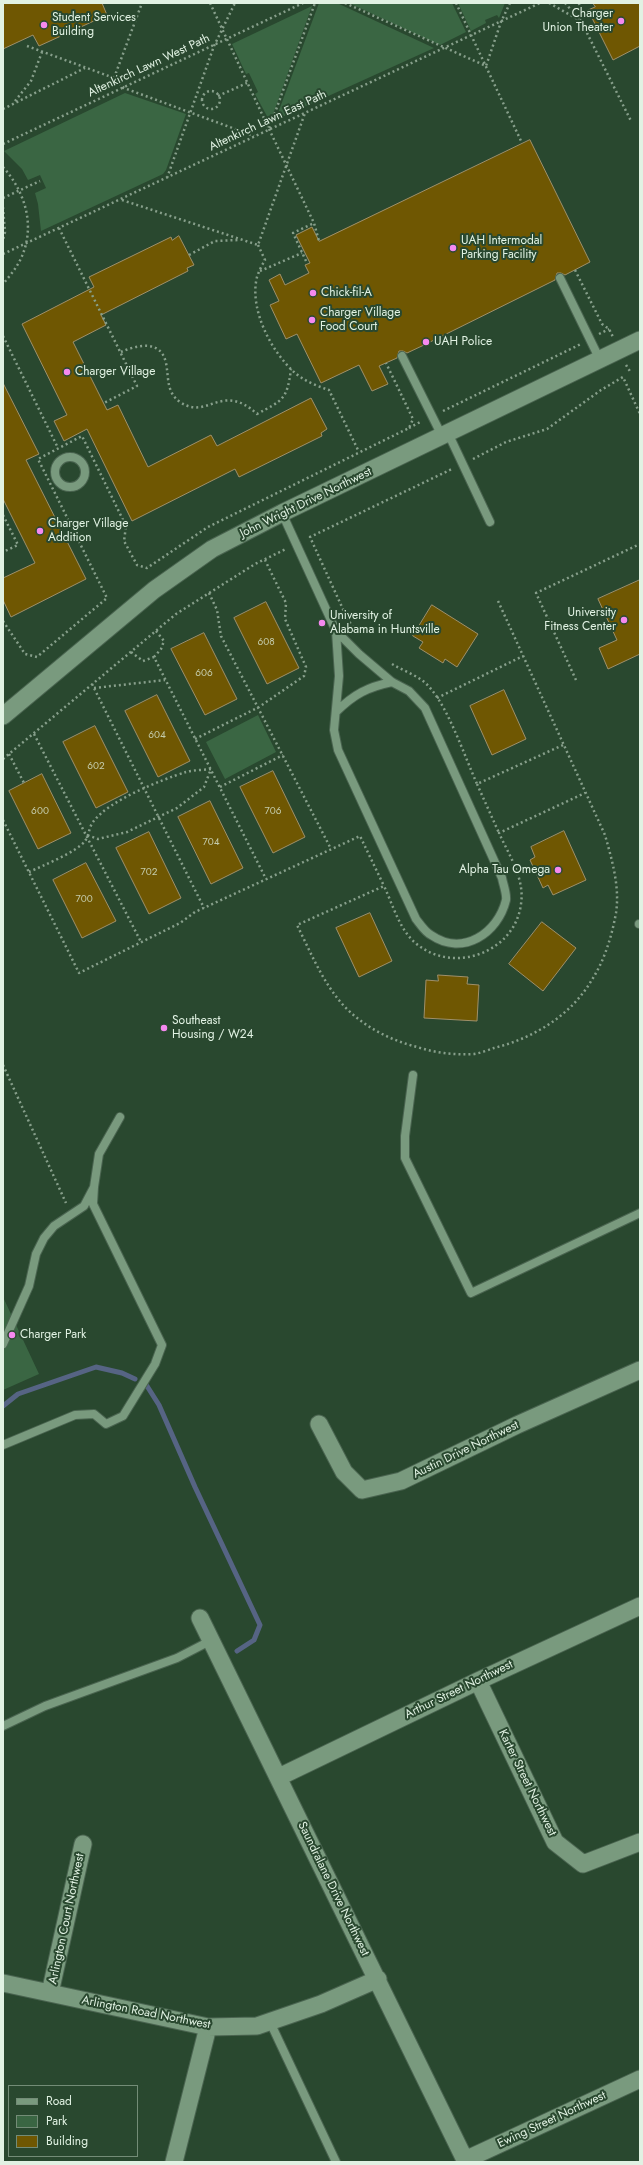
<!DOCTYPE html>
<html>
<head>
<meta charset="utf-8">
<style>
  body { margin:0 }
  #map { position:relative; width:643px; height:2165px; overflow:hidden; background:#29482f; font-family:Jost,sans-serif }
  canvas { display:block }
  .frame { position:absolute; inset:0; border:4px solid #e1f2e3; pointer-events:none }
  .legend { position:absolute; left:8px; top:2085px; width:130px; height:72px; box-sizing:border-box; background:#29482f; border:1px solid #738c77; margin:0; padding:5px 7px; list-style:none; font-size:12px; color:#e1f2e3 }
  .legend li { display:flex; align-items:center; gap:8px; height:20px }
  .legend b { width:20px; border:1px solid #738c77 }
</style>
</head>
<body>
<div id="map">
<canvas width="643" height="2165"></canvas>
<div class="frame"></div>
<ul class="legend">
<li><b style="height:5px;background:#799a7e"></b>Road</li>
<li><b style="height:11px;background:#3a6643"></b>Park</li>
<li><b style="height:11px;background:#6f5702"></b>Building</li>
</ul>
</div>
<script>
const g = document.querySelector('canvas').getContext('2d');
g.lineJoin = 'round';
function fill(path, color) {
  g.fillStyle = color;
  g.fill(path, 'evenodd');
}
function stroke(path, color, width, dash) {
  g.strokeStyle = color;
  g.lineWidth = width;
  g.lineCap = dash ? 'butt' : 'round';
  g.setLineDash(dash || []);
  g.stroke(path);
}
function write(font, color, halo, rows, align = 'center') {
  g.font = font + ' Jost,sans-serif';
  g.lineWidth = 4;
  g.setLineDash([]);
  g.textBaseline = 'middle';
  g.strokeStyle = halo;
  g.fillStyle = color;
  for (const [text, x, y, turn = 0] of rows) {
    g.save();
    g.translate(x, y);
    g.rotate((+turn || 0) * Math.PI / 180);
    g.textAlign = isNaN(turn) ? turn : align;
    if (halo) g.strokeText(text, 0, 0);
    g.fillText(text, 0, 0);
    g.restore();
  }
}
fill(new Path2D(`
  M319,3H337L434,48L280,118L278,113Z
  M349,3H452L466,32L440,45Z
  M458,3H505L499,18L497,15L485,20L486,23L471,31Z
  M312,6L272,117L268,118L255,94L258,92L249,73L246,74L232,44Z
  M125,93L186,114L166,170L163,174L41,231L38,204L35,193L46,188L40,175L28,180L22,169L4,151Z
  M258,715L276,752L225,779L206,742Z
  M3,1297L39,1374L3,1390Z`), '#3a6643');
stroke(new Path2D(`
  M147,1386L159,1405L195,1487L260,1625L254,1640L237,1651
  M3,1406L18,1394L96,1367L122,1373L135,1379`), '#566484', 5);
const building = new Path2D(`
  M3,3H102L107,15L39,46L33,35L3,49Z
  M593,3H640V46L613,60L588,10L595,7Z
  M530,140L590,262L565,275L561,273H557L555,280L424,345L407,353L403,351H399L397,358L379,366L388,384L372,391L359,365L321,383L297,334L286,339L270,305L279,301L269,280L280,274L285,285L309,273L305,265L310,263L296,235L312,227L319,241Z
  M179,236L194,265L187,268L188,271L101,315L106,325L73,342L107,410L118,405L148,467L211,435L217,446L311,398L327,429L321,433L322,436L239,477L235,469L132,521L87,429L64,441L54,421L67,415L22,324L94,287L89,277L171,237L172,240Z
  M3,383L39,454L26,460L86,579L11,617L3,600V578L35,563L3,499Z
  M640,580V654L608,669L599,648L617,640L598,599Z
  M266,602L299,668L267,684L234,618Z
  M432,605L478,634L457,667L445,659L443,663L419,648L423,642L413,636Z
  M204,633L237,699L205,715L171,649Z
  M504,690L526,739L492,755L470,706Z
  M157,695L190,761L158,777L125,711Z
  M95,726L128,792L96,808L63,742Z
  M273,771L305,837L273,853L240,787Z
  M42,774L71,833L38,849L9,791Z
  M210,801L243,868L211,884L178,817Z
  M564,831L586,880L553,895L548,885L543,888L530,860L535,857L531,847Z
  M149,832L181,898L149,914L116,848Z
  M86,863L116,921L82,938L53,880Z
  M370,913L392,961L359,977L336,928Z
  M542,922L576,948L543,991L509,964Z
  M438,975L468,977L467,984L479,985L477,1021L424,1018L426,980L438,981Z`);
fill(building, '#6f5702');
stroke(building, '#9f906a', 1);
const lane = new Path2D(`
  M560,278L600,360
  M402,356L442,436
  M448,433L490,522
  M55 472a15 15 0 1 1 30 0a15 15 0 1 1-30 0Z
  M282,513L336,631L359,654L392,682L409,691L425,708L502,878C503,884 507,894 506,900C498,933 463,957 431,935C425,932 420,924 416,919L338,750L334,730L339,676L336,631
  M336,712C354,694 368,687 392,682
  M639,924H640
  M413,1075L405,1136V1158L471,1293L640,1213
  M3,1344L29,1286L36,1254L44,1238L54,1226L84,1206L94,1187L99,1154L120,1117
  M3,1445L75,1415L94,1414L106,1424L123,1416L155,1364L162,1345L93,1204L94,1187
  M3,1726L45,1706L177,1658L210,1641
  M270,2022L336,2162`);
const street = new Path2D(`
  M3,716L154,590L212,549L282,513L640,340
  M319,1424L344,1472L362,1490L401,1481L517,1425L640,1370
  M200,1618L466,2162
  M478,1681L555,1842L583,1864L640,1842
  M279,1777L478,1681L640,1606
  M3,1983L208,2027L257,2026L321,2004L378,1979
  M50,1993L83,1844
  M465,2160L640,2079
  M174,2162L208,2027`);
stroke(lane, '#4a6450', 10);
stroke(street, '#4a6450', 19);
stroke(new Path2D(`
  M210,3L269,129L315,3
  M345,3L486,66L501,22L510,3
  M456,3L522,143
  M549,3L581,21L631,121
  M565,3L579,19
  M579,3L581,20
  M27,46L114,78L124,88L254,136
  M114,78L142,3
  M202 100a9 9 0 1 1 18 0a9 9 0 1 1-18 0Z
  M218,96L247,83
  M15,101L31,81L42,52
  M3,109L85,68
  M269,129L314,223L319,241
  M3,144L303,3
  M3,167C27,194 37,231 18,264C14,271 8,278 3,284
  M167,178L214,46L235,3
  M3,198L40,181
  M122,200L258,245L305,113
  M3,207L5,232L3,240
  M59,228L137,386L104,403
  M258,245L265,260C262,265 259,271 257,277C249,309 271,351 294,372C304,381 317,386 329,390L359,452
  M3,254L540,3
  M189,255L215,241L239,240
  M306,261L293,233L314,223
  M575,270L602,324L609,329L613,337
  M260,271L302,253
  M599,334L609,329
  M3,336L58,448
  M121,352C137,345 161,339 166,363C169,378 166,392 180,402C208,421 221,381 257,414C283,400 287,400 291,369
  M626,365L631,373
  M443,411L581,344
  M409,428L422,421
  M473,459L506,442L547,429L601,390L623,377L640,414
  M3,515L18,545L3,552
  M209,593L217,610L221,636L331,849
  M498,601L605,835C612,860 620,887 616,913C612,935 605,959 593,978C572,1015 534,1038 494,1048C488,1050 481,1053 474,1054C454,1055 436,1053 417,1047C390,1040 364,1027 344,1006C323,983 311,953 297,925L384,886C393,905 400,932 418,945C455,974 515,952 521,904C525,879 509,855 499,833L585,793
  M3,621L25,654L37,657L107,598L38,459L82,436L126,526L124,541L137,565L147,568L208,527L409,428L413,419L386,363
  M356,632L347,618L310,537L452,469
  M131,652L143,661L154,657L266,879
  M154,657L161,649L164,641L156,631
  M392,664C405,672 421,676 431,689C449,710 465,757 477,784L563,745
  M576,680L536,593L640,544
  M92,684L204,908
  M94,688L165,680
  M437,698L523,656
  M34,734L141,942
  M195,739L259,707L304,676L306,667L285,619L286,603L265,560
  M9,754L24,783
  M3,759L176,614L255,564L286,549
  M477,784L499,833
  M220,787L283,755
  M3,820L79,973L180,923L195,912L360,836L384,886
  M29,872C42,866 77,852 85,841C89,836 89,827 93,822C109,800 161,780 186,772C194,770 203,770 211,769L204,787L177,808L127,832L98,839L87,835
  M3,1065L66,1203`), '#879f8b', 2.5, [2, 3]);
stroke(lane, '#799a7e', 8);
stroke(street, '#799a7e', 17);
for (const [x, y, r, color] of [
  [621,21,4,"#f589ef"],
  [44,25,4,"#f589ef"],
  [453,248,4,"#f589ef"],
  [313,293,4,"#f589ef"],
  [312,320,4,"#f589ef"],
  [426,342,4,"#f589ef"],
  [67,372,4,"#f589ef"],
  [40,531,4,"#f589ef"],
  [624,620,4,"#f589ef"],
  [322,623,4,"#f589ef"],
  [558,870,4,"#f589ef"],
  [164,1028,4,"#f589ef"],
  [12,1335,4,"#f589ef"]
]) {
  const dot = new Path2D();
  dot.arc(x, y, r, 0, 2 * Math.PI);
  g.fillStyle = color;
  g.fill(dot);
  stroke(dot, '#29482f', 1.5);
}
write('10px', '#c4cbab', null, [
  ["608",266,643],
  ["606",204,674],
  ["604",157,736],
  ["602",96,767],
  ["600",40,812],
  ["706",273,812],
  ["704",211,843],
  ["702",149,873],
  ["700",84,900]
]);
write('12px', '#e1f2e3', '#29482f', [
  ["Charger",613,14,"right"],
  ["Union Theater",613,28,"right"],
  ["Student Services",52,18],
  ["Building",52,32],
  ["UAH Intermodal",461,241],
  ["Parking Facility",461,255],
  ["Chick-fil-A",321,293],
  ["Charger Village",320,313],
  ["Food Court",320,327],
  ["UAH Police",434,342],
  ["Charger Village",75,372],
  ["Charger Village",48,524],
  ["Addition",48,538],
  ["University",616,613,"right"],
  ["Fitness Center",616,627,"right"],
  ["University of",330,616],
  ["Alabama in Huntsville",330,630],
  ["Alpha Tau Omega",550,870,"right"],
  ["Southeast",172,1021],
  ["Housing / W24",172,1035],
  ["Charger Park",20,1335]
], 'left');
write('12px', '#e1f2e3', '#29482f', [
  ["Altenkirch Lawn West Path",149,66,-25],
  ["Altenkirch Lawn East Path",268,121,-25],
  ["John Wright Drive Northwest",306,503,-26],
  ["Austin Drive Northwest",466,1450,-26],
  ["Arthur Street Northwest",459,1690,-26],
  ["Karter Street Northwest",527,1783,64],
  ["Saundralane Drive Northwest",333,1889,64],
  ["Arlington Court Northwest",67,1919,-78],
  ["Arlington Road Northwest",146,2013,11],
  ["Ewing Street Northwest",552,2120,-25]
]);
</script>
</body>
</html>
